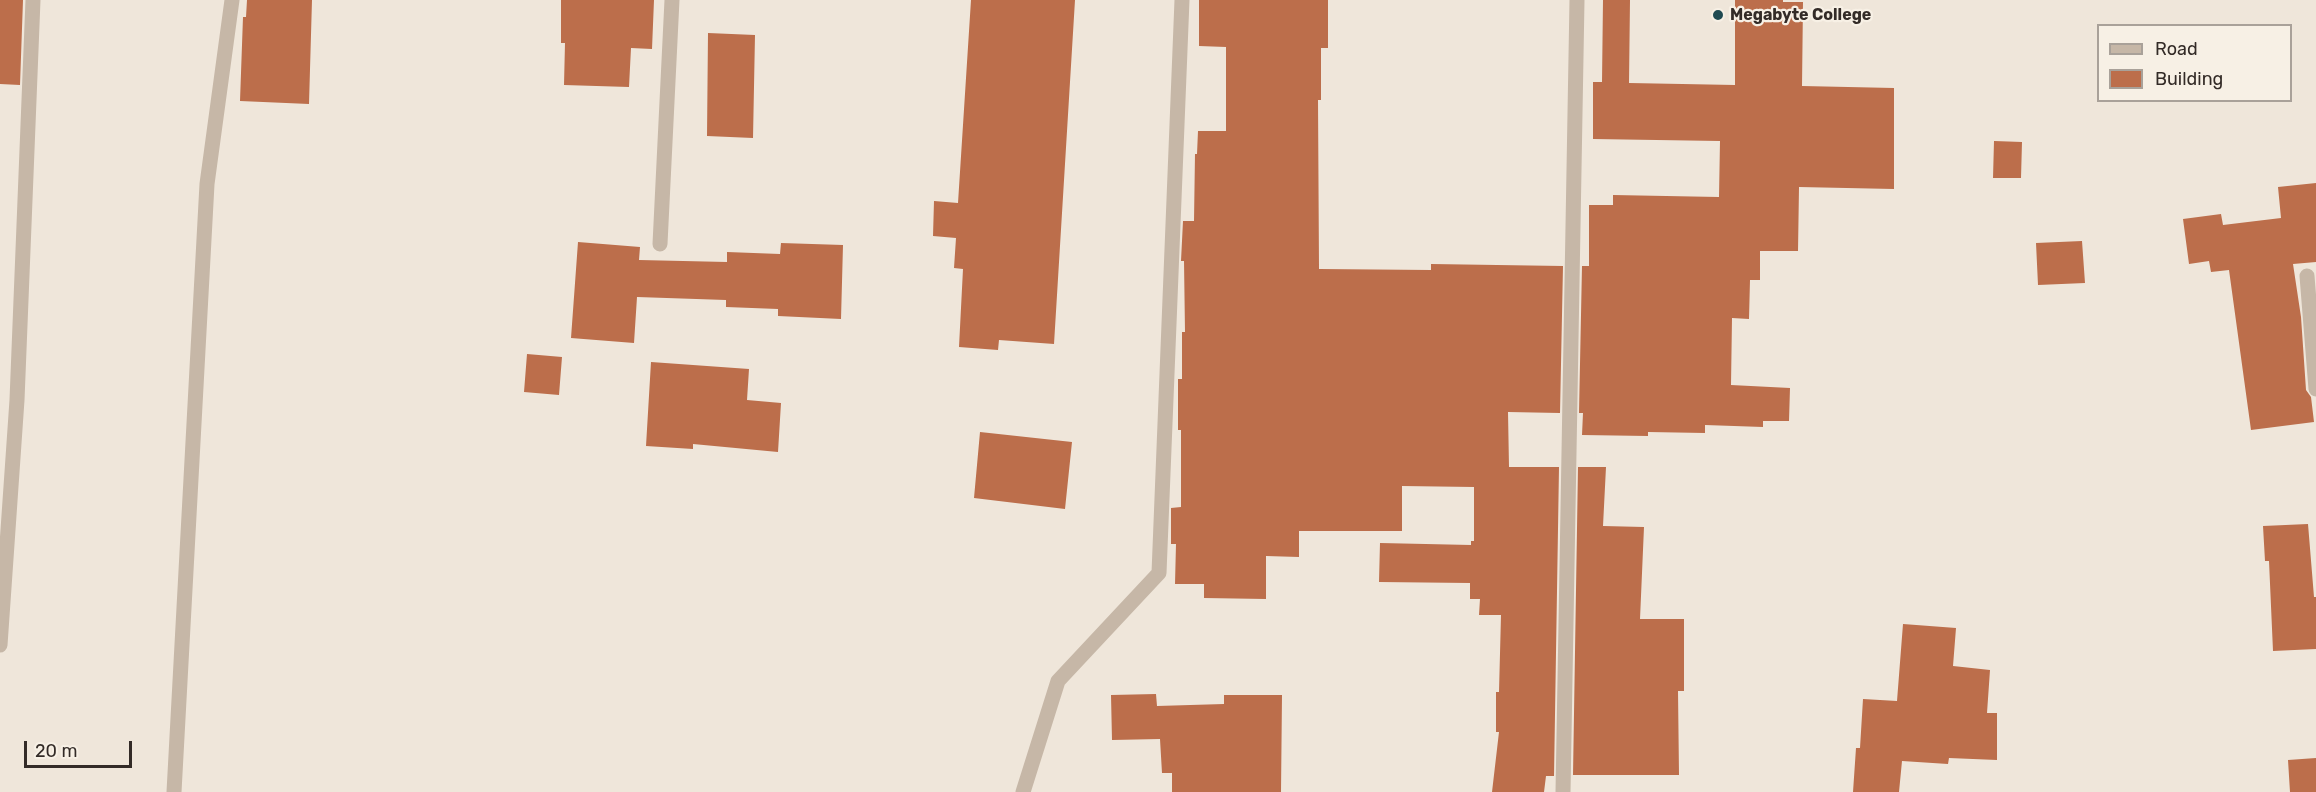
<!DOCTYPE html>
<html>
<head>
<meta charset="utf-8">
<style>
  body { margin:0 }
  #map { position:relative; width:2316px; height:792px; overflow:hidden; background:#efe6da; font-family:Rubik,sans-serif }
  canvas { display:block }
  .legend { position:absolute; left:2097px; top:24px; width:195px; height:78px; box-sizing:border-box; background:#f7f0e5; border:2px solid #a9a199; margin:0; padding:8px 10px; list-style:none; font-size:18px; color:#332b27 }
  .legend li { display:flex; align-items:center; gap:12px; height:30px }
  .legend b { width:30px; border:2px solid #a9a199 }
  .scale { position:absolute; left:24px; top:741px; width:108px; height:27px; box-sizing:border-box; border:3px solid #332b27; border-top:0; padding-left:8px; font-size:18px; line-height:21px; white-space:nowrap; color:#332b27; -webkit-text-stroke:4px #f7f0e5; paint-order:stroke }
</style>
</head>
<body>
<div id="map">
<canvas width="2316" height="792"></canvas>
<ul class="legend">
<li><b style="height:8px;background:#c6b7a7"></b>Road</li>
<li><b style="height:16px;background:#bc6e4b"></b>Building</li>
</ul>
<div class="scale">20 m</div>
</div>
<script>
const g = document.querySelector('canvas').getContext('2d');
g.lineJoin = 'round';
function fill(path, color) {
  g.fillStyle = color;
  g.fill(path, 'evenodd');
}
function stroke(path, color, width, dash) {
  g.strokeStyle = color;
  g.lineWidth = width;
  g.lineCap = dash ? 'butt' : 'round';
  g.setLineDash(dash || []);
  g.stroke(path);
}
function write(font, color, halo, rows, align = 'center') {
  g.font = font + ' Rubik,sans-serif';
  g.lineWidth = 4.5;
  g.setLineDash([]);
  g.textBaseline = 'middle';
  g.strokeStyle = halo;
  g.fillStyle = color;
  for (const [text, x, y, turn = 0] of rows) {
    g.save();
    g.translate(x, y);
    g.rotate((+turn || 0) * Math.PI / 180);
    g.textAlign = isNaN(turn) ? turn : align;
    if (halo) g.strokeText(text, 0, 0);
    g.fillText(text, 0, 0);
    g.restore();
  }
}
fill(new Path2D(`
  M0,0H23L20,85L0,84Z
  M247,0H312L309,104L240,101L243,17H246Z
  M561,0H654L652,49L631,48L629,87L564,85L565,43H561Z
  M971,0H1075L1054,344L999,340L998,350L959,347L963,269L954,268L956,238L933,236L934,201L958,203Z
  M1199,0H1328V48H1321V100H1318L1319,269L1431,270V264L1563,266L1560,413L1508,412L1509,467H1559L1554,776H1546L1544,792H1492L1499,732H1496V692H1499L1501,615H1479L1480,599H1470V583L1379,582L1380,543L1471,545V541H1474V487L1402,486V531H1299V557L1266,556V599L1204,598V584H1175L1176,544H1171V508L1181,507V430H1178V379H1182V332H1185L1184,261H1181L1183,221H1194L1195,154H1197L1198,131H1226V47L1199,46Z
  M1603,0H1630L1629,83L1735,85V0H1783V2H1803L1802,86L1894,88V189L1799,187L1798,251H1760V280H1750L1749,319L1732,318L1731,385L1790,388L1789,421H1763V427L1705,425V433L1648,432V436L1582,435L1583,413H1579L1582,266H1589V205H1613V195L1719,197L1720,141L1593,139V82H1602Z
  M708,33L755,35L753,138L707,136Z
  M1994,141L2022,142L2021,178H1993Z
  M2316,183V262L2293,264L2301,317L2306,390L2311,397L2314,422L2251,430L2229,270L2211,272L2209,261L2189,264L2183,219L2221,214L2223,225L2281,218L2278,187Z
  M2082,241L2085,283L2038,285L2036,243Z
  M578,242L640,247L639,260L727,262V252L780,254L781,243L843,245L841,319L778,316V309L726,307V300L637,297L634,343L571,338Z
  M527,354L562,357L559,395L524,392Z
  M651,362L749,369L747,400L781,403L778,452L693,444V449L646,446Z
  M980,432L1072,442L1065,509L974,498Z
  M1578,467H1606L1603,526L1644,527L1640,619H1684V691H1678L1679,775H1573Z
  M2308,524L2314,597H2316V649L2273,651L2269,561H2265L2263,526Z
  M1903,624L1956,628L1953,666L1990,670L1987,713H1997V760L1949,758L1948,764L1902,761L1899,792H1853L1856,748H1860L1863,699L1897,701Z
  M1156,694L1157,706L1224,704V695H1282L1281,792H1172V773H1162L1160,739L1112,740L1111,695Z
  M2316,758V792H2290L2288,760Z`), '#bc6e4b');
stroke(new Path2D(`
  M174,792L207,184L232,0`), '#c6b7a7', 15);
stroke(new Path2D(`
  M660,244L672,0
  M2307,276L2316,389
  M0,645L17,400L33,0
  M1023,792L1058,681L1159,573L1182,0
  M1563,792L1577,0`), '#c6b7a7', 15);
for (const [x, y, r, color] of [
  [1718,15,6,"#204a51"]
]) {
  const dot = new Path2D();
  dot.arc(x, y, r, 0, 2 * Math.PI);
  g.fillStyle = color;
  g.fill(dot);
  stroke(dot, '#f7f0e5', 2);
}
write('bold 16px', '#332b27', '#f7f0e5', [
  ["Megabyte College",1730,15]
], 'left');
</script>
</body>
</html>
